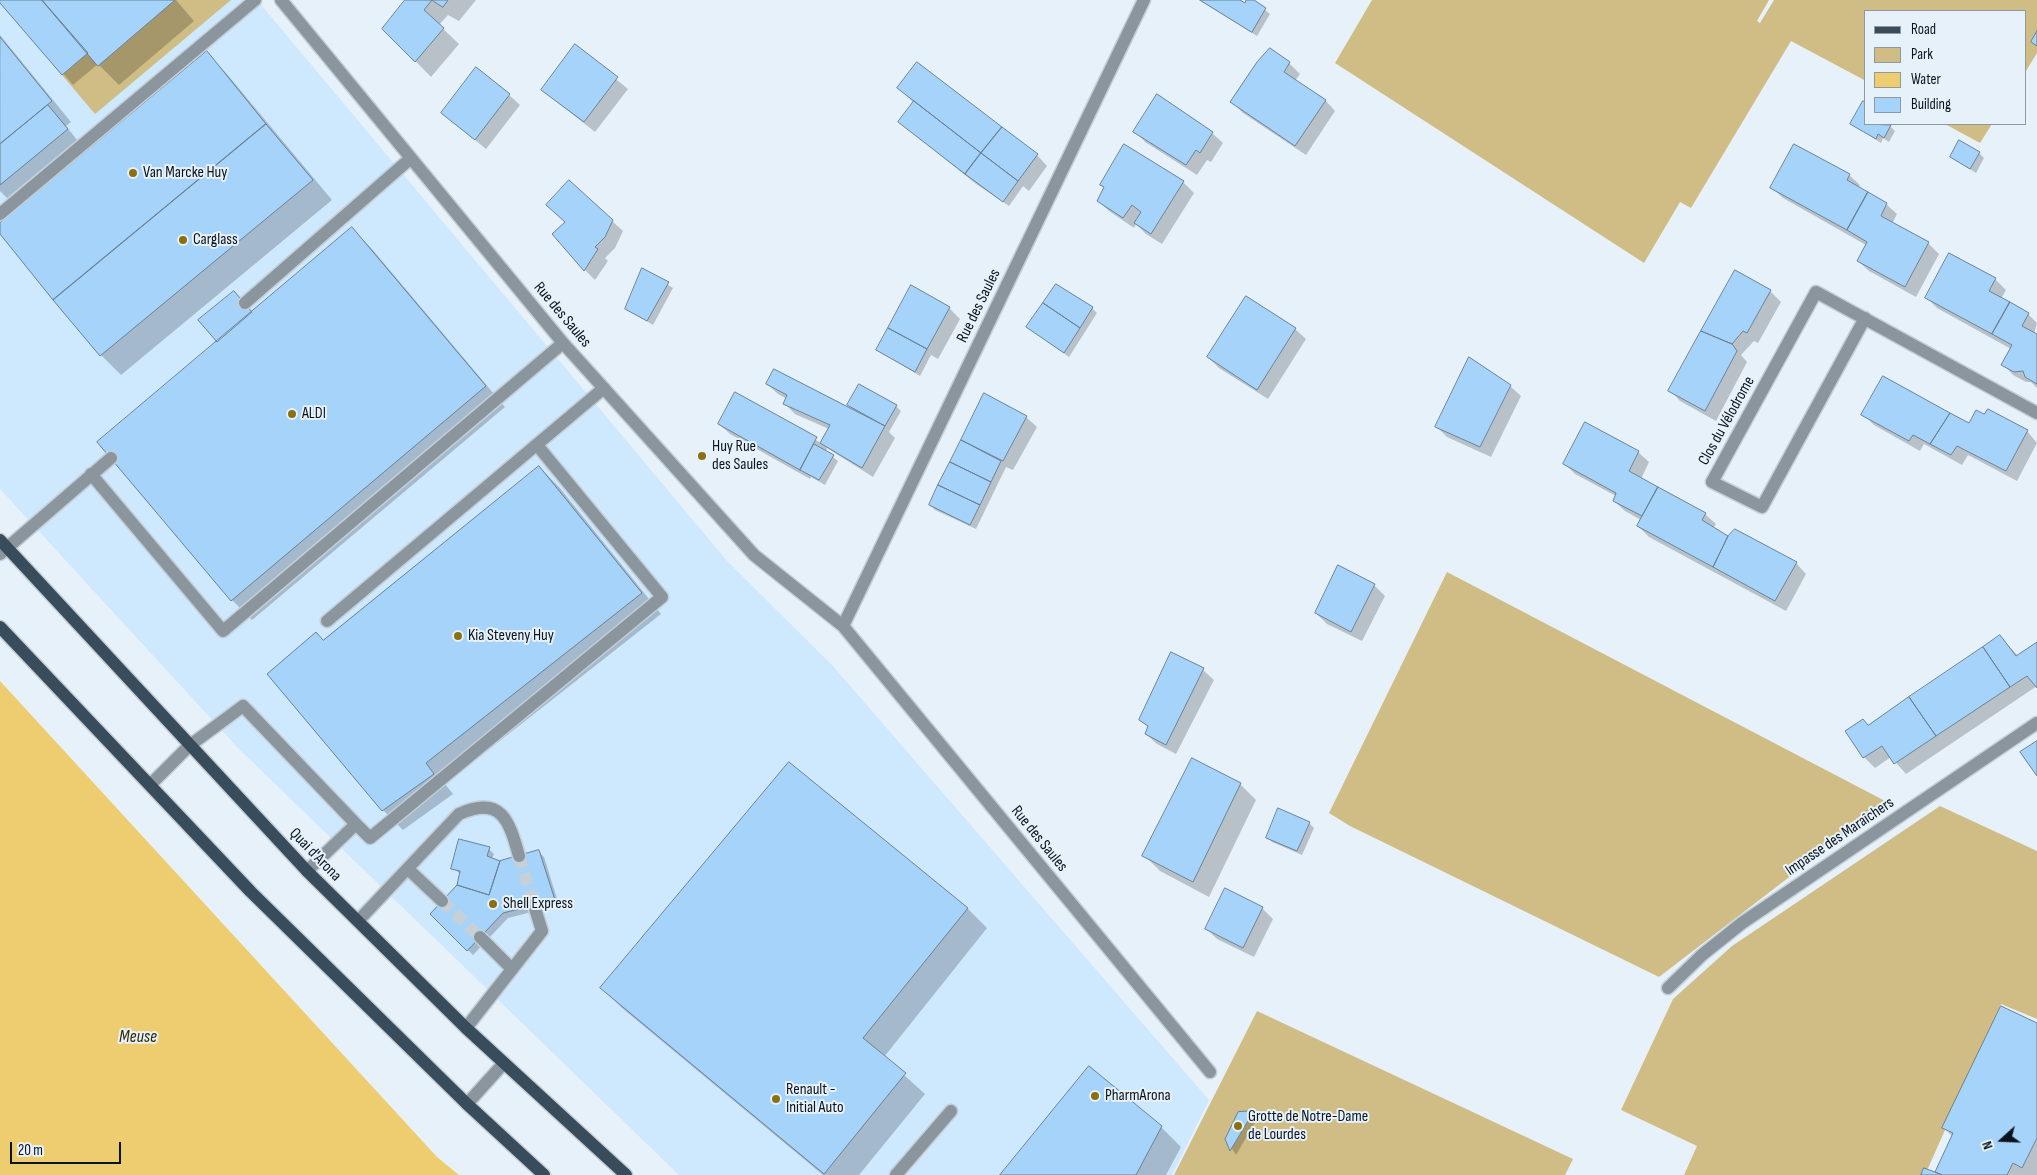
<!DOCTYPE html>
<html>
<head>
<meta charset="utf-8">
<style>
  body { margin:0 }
  #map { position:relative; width:2037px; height:1175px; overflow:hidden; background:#e7f1fa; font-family:"Sofia Sans Condensed",sans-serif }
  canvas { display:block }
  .legend { position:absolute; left:1864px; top:10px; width:162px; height:115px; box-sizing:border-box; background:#e7f1fa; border:1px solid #8f99a1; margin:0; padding:6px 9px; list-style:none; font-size:15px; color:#0b141c }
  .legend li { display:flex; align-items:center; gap:10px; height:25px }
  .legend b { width:25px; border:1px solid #8f99a1 }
  .north { position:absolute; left:1977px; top:1115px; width:50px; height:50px; -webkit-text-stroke:4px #e7f1fa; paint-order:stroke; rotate:250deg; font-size:14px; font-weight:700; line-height:20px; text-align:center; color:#0b141c }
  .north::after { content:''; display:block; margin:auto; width:18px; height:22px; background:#0b141c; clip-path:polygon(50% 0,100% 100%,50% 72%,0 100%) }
  .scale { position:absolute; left:10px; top:1142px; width:111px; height:22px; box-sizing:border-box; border:2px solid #0b141c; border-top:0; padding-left:6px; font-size:15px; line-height:18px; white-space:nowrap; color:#0b141c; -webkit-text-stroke:4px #e7f1fa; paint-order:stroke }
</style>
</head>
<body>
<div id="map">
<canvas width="2037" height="1175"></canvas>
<ul class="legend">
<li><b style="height:6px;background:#394c5b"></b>Road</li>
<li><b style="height:14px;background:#d0bd86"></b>Park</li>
<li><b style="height:14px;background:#edcd6f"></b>Water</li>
<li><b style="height:14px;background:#a5d3f9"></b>Building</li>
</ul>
<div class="north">N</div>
<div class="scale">20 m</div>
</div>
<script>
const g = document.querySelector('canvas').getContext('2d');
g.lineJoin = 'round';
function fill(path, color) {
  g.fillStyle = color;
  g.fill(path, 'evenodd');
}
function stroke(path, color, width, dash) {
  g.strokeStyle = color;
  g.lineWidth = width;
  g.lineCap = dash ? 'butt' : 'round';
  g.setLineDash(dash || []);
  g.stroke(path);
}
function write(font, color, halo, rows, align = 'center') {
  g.font = font + ' "Sofia Sans Condensed",sans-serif';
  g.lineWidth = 4;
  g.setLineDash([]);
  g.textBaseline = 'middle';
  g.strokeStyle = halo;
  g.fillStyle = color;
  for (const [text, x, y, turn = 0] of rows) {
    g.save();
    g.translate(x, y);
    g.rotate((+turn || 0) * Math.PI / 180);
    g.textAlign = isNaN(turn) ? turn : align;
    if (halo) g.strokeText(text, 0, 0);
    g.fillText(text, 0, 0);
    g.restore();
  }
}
fill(new Path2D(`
  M0,0H257L728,562L832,665L1209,1100L1172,1175H679L238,748L0,489Z`), '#cee8fe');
fill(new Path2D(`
  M175,0H231L95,114L62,75L88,53Z
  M1372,0H1769L1757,21L1760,23L1774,0H2037V53L2026,71V11H1866V81L1791,41L1691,208L1680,202L1644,263L1335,63Z
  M1945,124H1992L1980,143Z
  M1447,572L1887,802L1659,977L1350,826L1329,813Z
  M1940,806L2037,851V1019L2001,1004L1925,1175H1684L1697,1146L1621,1110L1673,999L1732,946Z
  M1257,1011L1573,1159L1565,1175H1174Z`), '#d0bd86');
fill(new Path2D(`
  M0,681L437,1157L459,1175H0Z`), '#edcd6f');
fill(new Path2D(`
  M0,0H176L194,21L119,85L98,64L73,85Z
  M406,0H476L459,21L448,15L439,25L459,44L431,77L384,29Z
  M1199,0H1238L1245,4L1248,0H1252L1270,14L1257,36Z
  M0,35L71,122L66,126L77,140L7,198L0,191Z
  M575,46L628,89L595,132L542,90Z
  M206,53L226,73L332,200L121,375L101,355L0,232V225Z
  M1289,63L1300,74L1295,81L1325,100L1335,111L1306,155L1243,113L1232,102Z
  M899,88L1037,155L1047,166L1029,191L1023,186L1009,206L976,184L899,122L914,103Z
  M509,95L520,105L486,149L442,113Z
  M1852,124H1892L1890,126L1895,131L1889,142L1883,138L1881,143Z
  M1135,131L1212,133L1223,143L1211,162L1207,160L1197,175L1145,142Z
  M1979,153L1984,158L1976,173L1951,157Z
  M1849,175L1860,185L1858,188L1886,204L1897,214L1892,224L1928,243L1939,254L1916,297L1869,271L1858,261L1866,245L1783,198L1772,188Z
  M1183,182L1194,193L1162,244L1146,234L1136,224L1134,228L1109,211L1098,201Z
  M612,221L623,231L615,248L605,258L608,261L595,280L585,270L566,223Z
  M352,229L372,249L505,407L252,620L232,600L99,442Z
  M643,269L673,288L653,325L627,309Z
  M1995,279L2006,290L2001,299L2028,314L2037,323L2034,334L2037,336V388L2031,382H2026L2013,375L2003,364L2011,349L1937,308L1927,298Z
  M1770,291L1781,302L1758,343L1754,341L1741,355L1747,362L1716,421L1680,401L1670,390Z
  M949,308L960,319L938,359L931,355L920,376L877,350Z
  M1092,308L1097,313L1069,357L1028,327Z
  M1295,329L1306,339L1268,399L1219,368L1208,357Z
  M767,384L855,411L848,405L896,406L901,411L889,432L895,438L873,477L827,448L826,452L838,461L825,485L811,477L810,479L730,434L719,424L736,393L821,443L829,429L795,414L784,403L787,399L778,394Z
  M1510,386L1521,396L1491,457L1447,437L1437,427Z
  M985,395L1026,417L1037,427L1013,470L1006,467L976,529L935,510L930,505Z
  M1863,414L2027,431L2037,443L2017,481L1968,455L1962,465L1924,444L1920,451L1874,425Z
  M1638,452L1649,462L1641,479L1705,514L1716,524L1713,528L1728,537L1796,563L1806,574L1786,611L1649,537L1638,526L1641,520L1625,511L1614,501L1616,496L1575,474L1564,463Z
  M539,467L559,487L661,614L445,784L453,794L403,830L383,810L269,674L324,642Z
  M1374,585L1385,596L1362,641L1327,624L1316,613Z
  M2000,636L2018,656L2037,643V686L1906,774L1891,757L1875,768L1864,757L1847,732L1868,726Z
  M1172,654L1203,670L1214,680L1176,754L1157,744L1146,734L1149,728L1140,720Z
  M1240,784L1256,800L1209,897L1160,871L1144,855Z
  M1309,823L1314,828L1302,855L1272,842L1267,837Z
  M489,849L494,854L492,859L500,862L539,852L544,857L559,905L508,918L473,955L431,914L458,886L461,874L452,868Z
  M967,908L987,928L884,1057L925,1094L859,1175H823L622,1008L602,988Z
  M1262,908L1273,919L1254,957L1217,939L1207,929Z
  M2037,1025V1175H1940L1952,1136L1944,1128Z
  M1253,1112L1258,1117L1236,1155L1226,1139Z
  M1161,1127L1181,1147L1166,1175H1002Z`), '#0003');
const building = new Path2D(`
  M0,0H42L88,53L62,75L0,3Z
  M42,0H175L98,66Z
  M405,0H432L424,10L444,28L415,62L382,29Z
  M432,0H448L443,7Z
  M1200,0H1240L1245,3L1246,0H1254L1266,8L1252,32Z
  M2037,31V46L2031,42Z
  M0,37L52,101L0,144Z
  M575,44L618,77L584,122L541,90Z
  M1270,48L1290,62L1284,72L1326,100L1295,146L1230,102L1257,62Z
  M207,51L266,124L53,300L0,234V223Z
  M917,62L1002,127L981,153L897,88Z
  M476,67L510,94L475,140L441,113Z
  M1157,94L1213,132L1200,153L1196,150L1186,165L1133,132Z
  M914,101L981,153L965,174L898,122Z
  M1863,101L1866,102V124L1891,125L1884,138L1878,134L1876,139L1850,124Z
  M48,105L68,129L0,185V144Z
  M266,124L313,180L100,356L53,300Z
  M1002,127L1038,154L1018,181L981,153Z
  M1959,140L1980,152L1970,169L1950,157Z
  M1124,144L1184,181L1151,234L1134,223L1141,212L1132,205L1123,218L1097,201L1104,187L1100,185Z
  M1794,144L1850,174L1847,180L1868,192L1847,230L1770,188Z
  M981,153L1018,181L1003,202L965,174Z
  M569,180L613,220L605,237L595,247L598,249L584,271L552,234L565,222L546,205Z
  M1868,192L1887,203L1881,216L1929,242L1905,287L1857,261L1867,242L1847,230Z
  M352,227L486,386L231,601L97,442Z
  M1949,253L1996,278L1989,291L2010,302L1992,334L1925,298Z
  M642,268L669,282L647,321L625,309Z
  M1735,270L1771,290L1747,333L1743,331L1732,344L1701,331Z
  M1056,284L1093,307L1080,328L1043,303Z
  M911,285L950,307L927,349L888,328Z
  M234,291L252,312L217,342L198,320Z
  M1246,296L1296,328L1257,390L1207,357Z
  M2010,302L2029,313L2022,326L2037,334V384L2025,377L2023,371L2014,372L2001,365L2012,345L1992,334Z
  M1043,303L1080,328L1064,353L1026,327Z
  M888,328L927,349L915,372L876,350Z
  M1701,331L1732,344L1737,351L1705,411L1668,391Z
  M1469,357L1511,385L1480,447L1435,427Z
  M774,369L885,426L862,468L820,443L830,425L783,404L787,395L766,384Z
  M1883,376L1950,413L1930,444L1913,435L1909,441L1861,415Z
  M859,384L897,405L885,426L847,405Z
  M735,392L817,437L800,470L718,424Z
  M984,393L1027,416L1003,461L961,440Z
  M1988,409L2028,430L2006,471L1957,446L1951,455L1930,444L1950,413L1969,423L1976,410L1984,414Z
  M1585,422L1639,451L1629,471L1658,487L1642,516L1613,501L1616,493L1563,464Z
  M961,440L1001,461L991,482L950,462Z
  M814,444L834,455L819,480L800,470Z
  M950,462L991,482L980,505L938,485Z
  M539,466L642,593L426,763L434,774L382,811L267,674L316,632L323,640Z
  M938,485L980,505L970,525L929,505Z
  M1658,487L1706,513L1702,520L1728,536L1713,567L1637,526Z
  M1735,529L1797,562L1775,601L1713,567L1728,536Z
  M1338,565L1375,584L1351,632L1315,613Z
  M2000,635L2016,656L2037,642V688L2027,676L2010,687L1983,647Z
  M1983,647L2010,687L1936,736L1909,697Z
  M1171,652L1204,668L1166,745L1145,734L1148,726L1139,720Z
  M1909,697L1936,736L1894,764L1882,746L1863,758L1845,731L1863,719L1868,725Z
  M2037,741V776L2020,752Z
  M1192,758L1241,783L1193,882L1142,856Z
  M789,762L968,908L863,1038L906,1073L824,1174L600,988Z
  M1278,808L1310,822L1297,851L1266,838Z
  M459,839L490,847L487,856L500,861L489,895L457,885L460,871L451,869Z
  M539,850L555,900L503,913L467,951L430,914L457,885L489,895L500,861Z
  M1225,888L1263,907L1243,948L1205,929Z
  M2001,1006L2037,1023V1138L2022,1168L2013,1163L2007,1175H1942L1935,1172L1953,1133L1942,1128Z
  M1089,1066L1162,1126L1136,1175H1000Z
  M1254,1111L1230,1151L1225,1139L1238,1112Z
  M1924,1168L1935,1172L1942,1175H1921Z`);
fill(building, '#a5d3f9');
stroke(building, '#6b8296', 1);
stroke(new Path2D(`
  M519,856L534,905
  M442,901L480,937`), '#c6d0d9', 12, [12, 6]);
const minor = new Path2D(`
  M281,0L563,343L754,555L843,626L1144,0
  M0,214L255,0
  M245,303L411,158
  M1865,318L1762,507L1712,482L1816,292L2037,413
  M91,474L223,631L563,343
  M0,554L111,458
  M327,621L604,388
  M843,626L1210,1072
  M150,785L189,746L243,706L356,824L307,871
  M356,824L370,838L662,597L537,445
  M408,869L442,901
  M358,921L459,814C501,795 509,820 519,856
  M480,937L512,969
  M1668,988L1702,955L1742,923L2037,723
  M466,1028L542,931L534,905
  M467,1104L504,1063
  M896,1175L951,1111`);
const major = new Path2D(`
  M0,540L307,871L466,1028L626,1175
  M0,627L251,892L467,1104L544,1175`);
stroke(minor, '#c4ced6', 15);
stroke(major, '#c4ced6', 15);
stroke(minor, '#8a959e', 12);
stroke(major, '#394c5b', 12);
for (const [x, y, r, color] of [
  [133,173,5,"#8a7011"],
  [183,240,5,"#8a7011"],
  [292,414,5,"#8a7011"],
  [702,456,5,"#8a7011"],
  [458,636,5,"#8a7011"],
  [493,904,5,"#8a7011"],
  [1095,1096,5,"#8a7011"],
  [776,1099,5,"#8a7011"],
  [1238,1126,5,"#8a7011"]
]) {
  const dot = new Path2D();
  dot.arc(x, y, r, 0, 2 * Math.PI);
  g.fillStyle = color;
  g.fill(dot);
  stroke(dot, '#e7f1fa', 2);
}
write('16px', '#0b141c', '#e7f1fa', [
  ["Van Marcke Huy",143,173],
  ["Carglass",193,240],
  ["ALDI",302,414],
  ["Huy Rue",712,447],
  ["des Saules",712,465],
  ["Kia Steveny Huy",468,636],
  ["Shell Express",503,904],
  ["Renault -",786,1090],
  ["Initial Auto",786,1108],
  ["PharmArona",1105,1096],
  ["Grotte de Notre-Dame",1248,1117],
  ["de Lourdes",1248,1135]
], 'left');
write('16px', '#0b141c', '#e7f1fa', [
  ["Rue des Saules",979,306,-64],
  ["Rue des Saules",562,315,50],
  ["Clos du Vélodrome",1727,421,-61],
  ["Impasse des Maraîchers",1840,837,-34],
  ["Rue des Saules",1039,839,51],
  ["Quai d'Arona",315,855,46]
]);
write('italic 18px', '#362900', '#e7f1fa', [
  ["Meuse",138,1037]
]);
</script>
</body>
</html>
